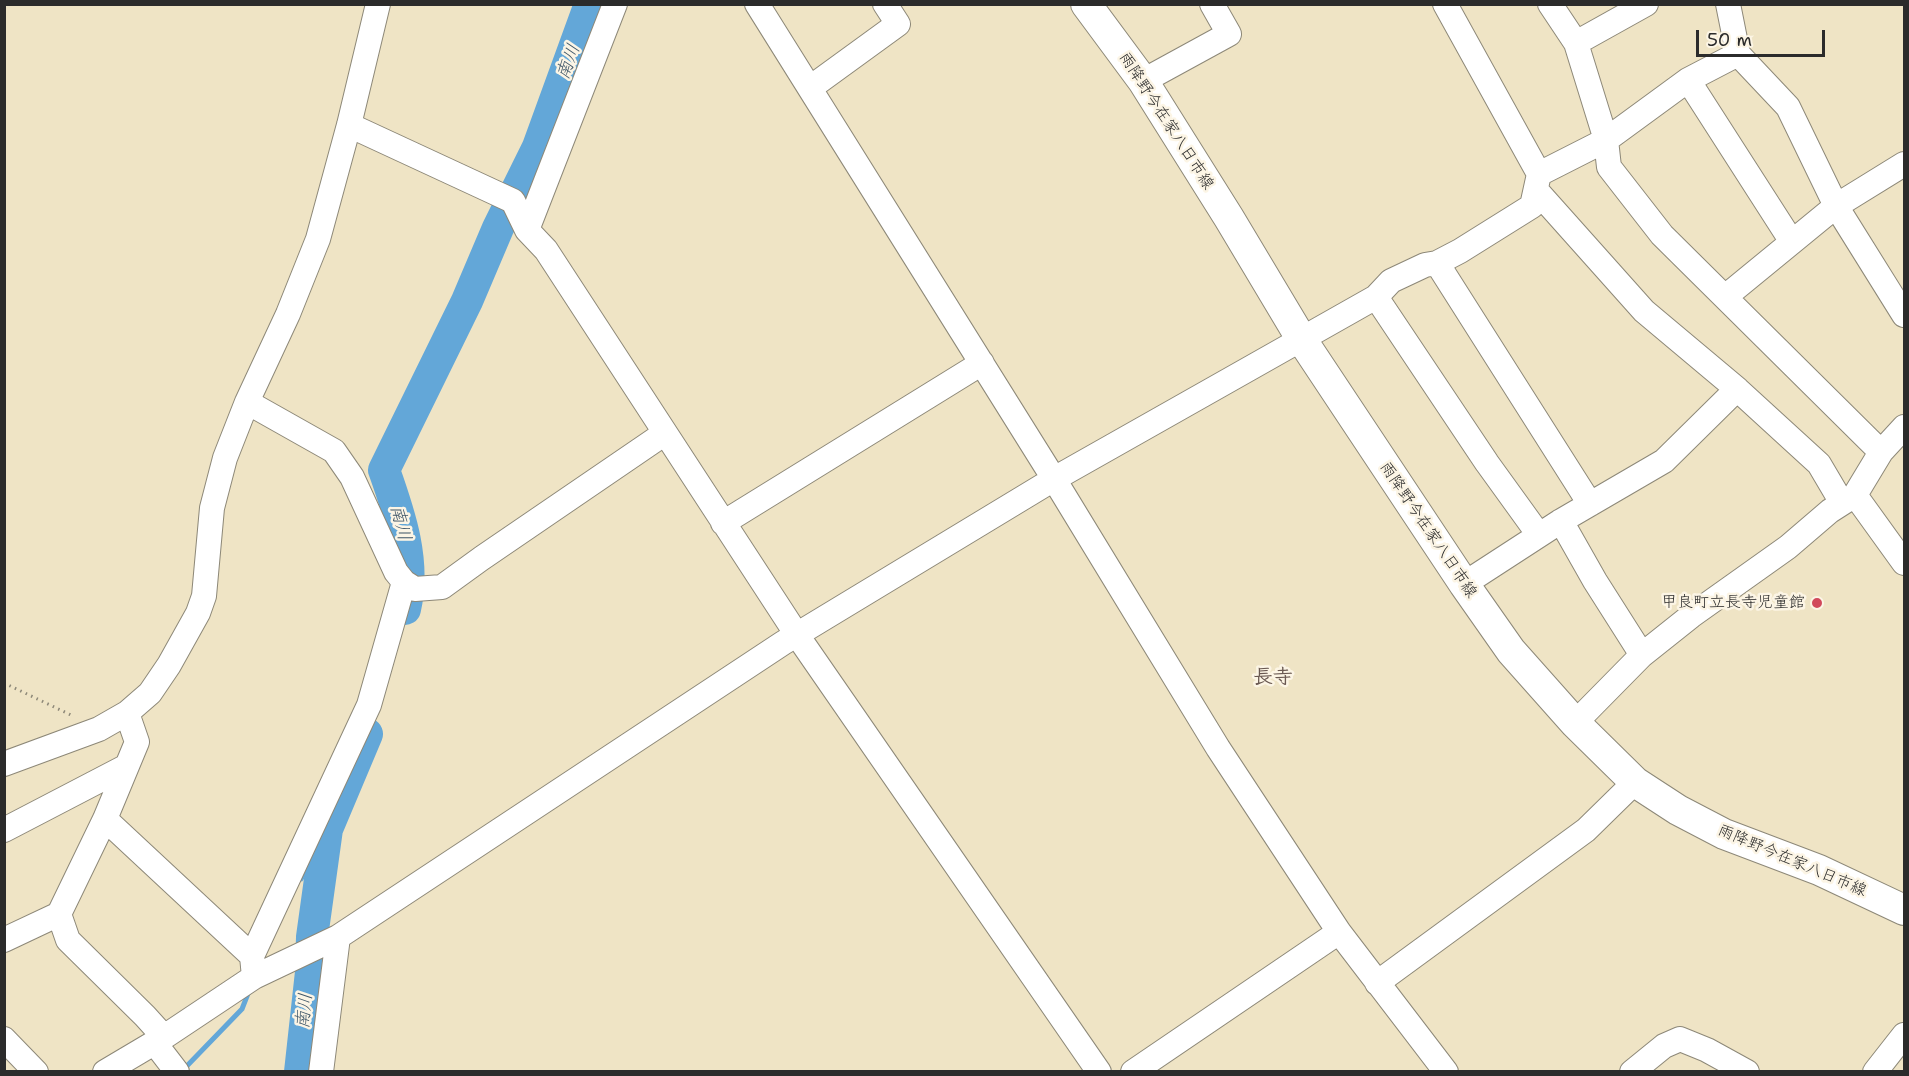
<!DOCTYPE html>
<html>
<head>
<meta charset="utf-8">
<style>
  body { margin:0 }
  #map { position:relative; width:1909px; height:1076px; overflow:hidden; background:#efe4c5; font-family:"Shantell Sans",sans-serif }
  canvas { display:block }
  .frame { position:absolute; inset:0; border:6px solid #2b2b2b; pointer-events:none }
  .scale { position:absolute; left:1696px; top:30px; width:129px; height:27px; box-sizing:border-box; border:3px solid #2b2b2b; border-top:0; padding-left:8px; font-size:18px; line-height:21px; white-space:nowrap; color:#2b2b2b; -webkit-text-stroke:4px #fcf5e5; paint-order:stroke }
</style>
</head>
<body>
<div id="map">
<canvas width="1909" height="1076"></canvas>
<div class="frame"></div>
<div class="scale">50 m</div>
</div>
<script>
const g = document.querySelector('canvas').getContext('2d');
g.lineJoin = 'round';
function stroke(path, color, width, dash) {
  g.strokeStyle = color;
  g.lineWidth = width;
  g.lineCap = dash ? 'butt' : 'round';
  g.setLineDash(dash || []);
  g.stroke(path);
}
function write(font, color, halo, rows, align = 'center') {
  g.font = font + ' "Shantell Sans","Klee One",sans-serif';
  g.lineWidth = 5;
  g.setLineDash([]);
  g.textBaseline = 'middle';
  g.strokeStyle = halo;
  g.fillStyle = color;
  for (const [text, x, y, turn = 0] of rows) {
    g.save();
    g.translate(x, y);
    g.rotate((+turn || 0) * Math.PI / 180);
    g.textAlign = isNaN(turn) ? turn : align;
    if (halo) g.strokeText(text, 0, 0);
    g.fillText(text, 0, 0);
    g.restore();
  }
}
stroke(new Path2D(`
  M301,879L327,829
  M183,1070L242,1009L249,991`), '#63a7d8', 5);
stroke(new Path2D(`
  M405,609C416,562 400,515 384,470L467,301L498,228L538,147L590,4
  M300,1072L311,972L312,937L327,829L367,734`), '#63a7d8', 32);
const minor = new Path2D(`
  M757,4L1054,479L1218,748L1339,932L1446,1072
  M1550,4L1576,43
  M1646,4L1576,43L1606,140L1609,167L1662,235L1881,452
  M1728,4L1738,54L1788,107L1836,206L1904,315
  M1688,80L1792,242
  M1143,81L1229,34L1212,4
  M810,88L898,24L885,4
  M349,125L513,201L527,230L546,250L797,635L1099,1072
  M1539,174L1606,140L1688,80L1738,54
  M527,230L615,4
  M1437,263L1590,504
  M1376,297L1487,463L1539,535
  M1725,297L1836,206L1904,164
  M1737,389L1819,464L1842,503
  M247,402L334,451L352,477L396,572L404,582L415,589L442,587L482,558L665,433
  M1855,495L1904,563
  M1561,521L1595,581L1642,655
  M723,523L982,363
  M1464,584L1561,521L1664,461L1737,389L1644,311L1536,190
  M127,713L137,742L105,819L59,914L68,940L145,1016L164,1037
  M1575,723L1642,655L1691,616L1788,547L1830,511L1855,495L1881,452L1904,427
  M4,764L99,729L127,713L150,693L169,665L198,613L204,596L212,508L225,458L247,402L288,314L318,239L349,125L378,4
  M105,819L252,956
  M4,830L127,766
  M4,940L59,914
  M254,977L252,956L369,705L404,582
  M1377,983L1586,830L1635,782
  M4,1039L36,1072
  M154,1042L177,1072
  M105,1072L164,1037L254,977L338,937L783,643L1054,479L1376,297L1391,281L1425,265L1437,263L1460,251L1532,206L1539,174L1445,4
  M321,1072L338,937
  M1133,1072L1339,932
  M1632,1072L1664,1046L1680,1039L1707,1050L1747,1072
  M1875,1072L1904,1035`);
const major = new Path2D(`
  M1086,4L1143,81L1229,218L1302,340L1464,584L1511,651L1575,723L1635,782L1678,810L1724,834L1819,870L1904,910`);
stroke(minor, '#8d8878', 26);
stroke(major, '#8d8878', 32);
stroke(new Path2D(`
  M4,683L73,716`), '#8d8878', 3, [1.5, 4.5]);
stroke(minor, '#fff', 24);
stroke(major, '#fff', 30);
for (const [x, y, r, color] of [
  [1817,603,6,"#d1495b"]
]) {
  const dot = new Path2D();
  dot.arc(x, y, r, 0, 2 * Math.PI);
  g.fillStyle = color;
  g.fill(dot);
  stroke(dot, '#fcf5e5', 2);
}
write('16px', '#2b2b2b', '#fcf5e5', [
  ["雨降野今在家八日市線",1166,121,57],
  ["雨降野今在家八日市線",1428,530,56],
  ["雨降野今在家八日市線",1792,861,23]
]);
write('16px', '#2b2b2b', '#fcf5e5', [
  ["甲良町立長寺児童館",1805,603]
], 'right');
write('italic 18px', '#3f5668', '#fcf5e5', [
  ["南川",569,62,-70],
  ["南川",400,523,76],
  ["南川",305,1011,-85]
]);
write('bold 20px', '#695851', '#fcf5e5', [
  ["長寺",1273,678]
]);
</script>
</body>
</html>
